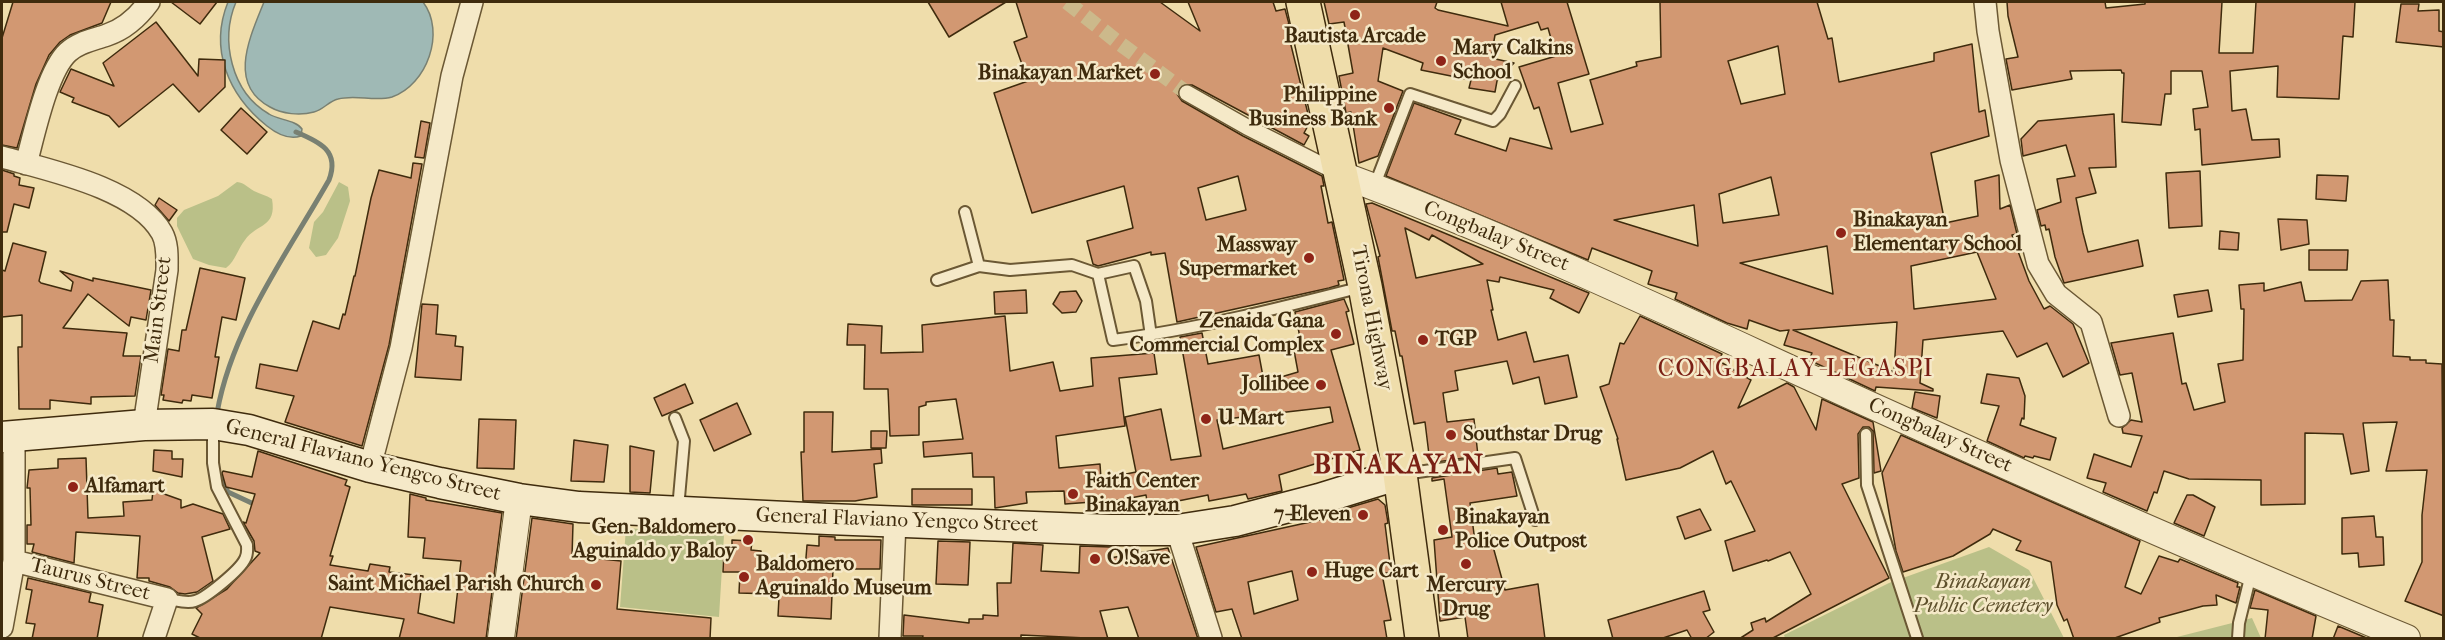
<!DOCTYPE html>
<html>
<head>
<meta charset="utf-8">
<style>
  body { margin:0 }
  #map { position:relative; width:2445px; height:640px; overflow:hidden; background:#efddab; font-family:"IM FELL French Canon",serif }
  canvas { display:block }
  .frame { position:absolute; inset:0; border:3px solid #3f2b0d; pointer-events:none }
</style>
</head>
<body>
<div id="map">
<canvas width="2445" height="640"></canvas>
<div class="frame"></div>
</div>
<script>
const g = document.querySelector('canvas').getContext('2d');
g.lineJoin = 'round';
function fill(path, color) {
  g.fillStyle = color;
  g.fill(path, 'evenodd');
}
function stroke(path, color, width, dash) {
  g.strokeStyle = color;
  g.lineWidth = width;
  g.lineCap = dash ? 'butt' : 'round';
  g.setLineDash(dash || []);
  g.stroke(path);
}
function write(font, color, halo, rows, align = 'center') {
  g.font = font + ' "IM FELL French Canon",serif';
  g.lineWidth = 5;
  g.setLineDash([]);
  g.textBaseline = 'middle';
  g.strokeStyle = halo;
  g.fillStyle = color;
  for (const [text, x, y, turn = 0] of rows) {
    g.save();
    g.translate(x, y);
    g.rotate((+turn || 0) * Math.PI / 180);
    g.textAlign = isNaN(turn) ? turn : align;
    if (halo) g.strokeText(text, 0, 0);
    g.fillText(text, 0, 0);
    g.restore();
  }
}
fill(new Path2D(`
  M237,182C245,183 247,187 254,191C260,194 266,195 272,199C277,228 257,223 245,240C237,250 236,260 226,268L209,265L193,259L177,226V218L184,210L218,196Z
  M339,182L348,187L350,201L338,238L326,255L316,257L309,248L314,222L323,212Z
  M626,528L724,535L719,617L620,607Z
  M1989,547L2029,570L2064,638H1785L1784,635L1889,583Z
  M2252,618L2261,638H2173Z`), '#bac088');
const water = new Path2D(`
  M228,2H236C220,40 231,92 269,114C278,120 296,120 302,129L301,136C289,140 277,134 267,126C228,95 209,49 228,2Z
  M264,2H423C446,32 427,85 392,97C374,102 356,94 338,99C329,101 323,110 314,112C300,116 282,114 270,107C227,84 250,37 264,2Z`);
fill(water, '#9fb9b5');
stroke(water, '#798072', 1.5);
stroke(new Path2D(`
  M217,413C232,328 287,254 329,180C340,151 320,142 296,132
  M220,477L228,492L258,506`), '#798072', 5);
const building = new Path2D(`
  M13,2H111L102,23L70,35L60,42L49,55L36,84L17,148L2,145V38Z
  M171,2H217L200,24Z
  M928,2H1006L949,37Z
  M1016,2H1160L1200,31L1188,2H1273L1276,11L1285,9L1289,24L1286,25L1310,122L1304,133L1309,136L1304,145L1192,85H1182L1177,94L1182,101L1243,136L1322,176L1324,186H1321L1328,223L1332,222L1344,280L1338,281L1339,285L1329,288L1177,322L1165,253L1151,255V252L1098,266L1093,264L1087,241L1133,228L1124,186L1032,213L994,93L1028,81L1014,42L1027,37ZM1238,176L1246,210L1206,220L1198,188Z
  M1324,2H1437L1435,8L1438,10L1508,26L1501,2H1567L1589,74L1558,83L1571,132L1603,124L1590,80L1637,66L1636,62L1661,57L1660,2H1817L1828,39L1832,38L1839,82L1934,61V53L1972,44L1979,112L1985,110L1989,136L1931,153L1945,223L1978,216L1975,181L1999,175L2000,209L2010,205L2017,234L2012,235L2029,281L2044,309L2050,306L2073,324L2089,363L2063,377L2047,343L2017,357L2003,331L1923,340L1920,383L1933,389V391L1876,387L1875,391L1809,360L1812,353L1784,345L1789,330L1780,331L1749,320L1747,329L1727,323L1675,299L1677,293L1648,284L1652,271L1592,248L1588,260L1386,176L1414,103L1461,120L1455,134L1506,151L1510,138L1552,149L1539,107L1534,109L1519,67L1556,56L1548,28L1541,30L1538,22L1495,35L1491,58L1514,63L1497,81L1495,92L1469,88L1471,80L1421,70L1423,63L1383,48L1378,81L1403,91L1378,156L1359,163L1351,112L1346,113L1339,76L1353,73L1344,22L1329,24ZM1778,46L1785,94L1741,104L1728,61ZM1771,177L1779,215L1723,223L1719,194ZM1694,205L1698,246L1614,220ZM1827,246L1833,294L1740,263ZM1977,252L1996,299L1914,309L1911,266ZM1897,322L1894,372L1793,330Z
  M2007,2H2105L2106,8L2145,4V2H2222L2219,53H2253L2256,2H2355L2353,37L2343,36L2339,99L2277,97L2278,66L2230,71L2232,111L2246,109L2252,140L2279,139L2280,157L2202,165L2200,129L2195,130L2193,109L2208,107L2202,71H2171V94H2165L2161,125L2122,122L2124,73H2122L2121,70L2070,71L2072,79L2012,90L2006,59L2018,57L2008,16Z
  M2401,4H2419L2418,11L2439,10V31L2444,32V47L2396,42Z
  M156,22L198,76L199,59L225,60V87L199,112L173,84L119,127L109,116L72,102L74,98L60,92L71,69L114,86L103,63Z
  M241,108L267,132L247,154L221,130Z
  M2114,114L2116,167L2089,168L2096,193L2076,198L2083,233L2088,252L2138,240L2143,266L2064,283L2055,257L2049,229L2046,230L2045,225L2041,226L2037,210L2061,202L2057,179L2075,176L2066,145L2023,156L2021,139L2038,121Z
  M421,121L430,123L424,158L415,157Z
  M413,163L422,164L389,345L362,446L285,422L294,396L256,388L260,364L297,371L313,321L339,329L343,314L345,315L354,276H355L371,198L379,170L411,178Z
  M2,170L14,174V176L20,178L19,185L34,188L29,208L14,204L7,232H2Z
  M2200,171L2202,226L2169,228L2166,173Z
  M2317,175L2348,176L2346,201L2316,199Z
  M159,198L177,210L169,221L155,205Z
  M1372,203L1589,293L1579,313L1550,298L1554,290L1500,277L1499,282L1487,280L1493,310H1491L1498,340L1526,332L1534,362L1568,355L1577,397L1545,404L1539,377L1513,384L1507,361L1455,371L1458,390L1443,393L1447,422L1474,419L1478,456L1430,463L1425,422L1414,424L1402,356H1400L1395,331H1392L1378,257L1380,256L1366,204ZM1405,228L1429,240L1432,235L1483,264L1416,278Z
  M2278,219L2307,220L2309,244L2281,250Z
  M2220,231L2239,233L2238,250L2219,249Z
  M13,243L46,252L39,281L41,283L71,291L73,282L60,271L93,281V278L151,290L146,320L131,317L129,326L88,294L63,328L127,333L123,356H141L135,396L91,397V404L50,400V409H19L18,347H22V315L2,317V270L5,271Z
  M2309,250H2348L2347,270H2309Z
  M200,268L245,278L236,320L222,317L215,357H219L212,398L192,395L191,401L183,400L182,403L163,400L164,395H161L168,349L179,351L182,330H186Z
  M2388,280L2390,320H2394L2393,356L2410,357V360H2426V363L2442,364L2444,616L2405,601L2422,562V515L2427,470L2386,471L2397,422L2363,423L2369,471L2351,474L2343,434L2305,433V504L2261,505V480L2189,479L2164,471L2157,493L2154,492L2147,511L2103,492L2106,483L2087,478L2094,454L2131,467L2142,436L2123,433L2122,428L2131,420L2142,422L2132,373L2120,375L2111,343L2173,333L2182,384L2186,383L2194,410L2225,402L2218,364L2243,360L2244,309H2241L2239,285L2264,283V291L2301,282L2305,301L2352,300L2361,281Z
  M1026,290L1027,313L995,314L994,292Z
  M2208,290L2212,311L2178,317L2174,295Z
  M1076,291L1082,301L1076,312L1062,313L1053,304L1060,292Z
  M1344,299L1349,311L1346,312L1354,344L1331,350L1360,450L1279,475L1282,491L1248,499L1246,494L1209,501L1208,495L1148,507L1146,495L1120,500L1065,504L1064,491L1026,492L1027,503L995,508L994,477H973L972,453L924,457L923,442L963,439L956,399L926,402V405L919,407V435L890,436L888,389H864L865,345H847L848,324L882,326L881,353L923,352L922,325L1005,316L1010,371L1053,362L1060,391L1093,386L1091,358L1154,353L1157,374L1119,378L1125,426L1056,436L1059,468L1100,464L1101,479L1136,472L1125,417L1161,409L1171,460L1201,456L1180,337L1202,333L1208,364L1259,355L1264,382L1298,372L1293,345L1301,343L1295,312ZM1330,407L1333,422L1223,449L1217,420Z
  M422,304L438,305L436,334L456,336L455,346L463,347L461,380L415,377Z
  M1640,316L1722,354L1719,361L1751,380L1738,408L1787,383L1794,387L1816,430L1822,399L1873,422L1881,471L1874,473L1873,431L1869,427H1863L1858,434L1859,478L1842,484L1889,578L1771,639H1739L1753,630L1751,623L1765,618L1766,622L1811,594L1790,552L1768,561L1767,560L1733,571L1725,541L1755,531L1731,481L1726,484L1713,451L1680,468L1626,480L1617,439H1618L1600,387L1609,384L1620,343L1624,344Z
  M1987,374L2019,378L2025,396L2024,419L2022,418L2020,425L2056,438L2050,460L2034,456L2033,458L2025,456L2024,458L1987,441L1999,406L1981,403Z
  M685,384L693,403L662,416L654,398Z
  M1915,392L1940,396L1937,418L1912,408Z
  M737,403L751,434L714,451L700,420Z
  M804,412H833L832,452L881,449L882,463L874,464L877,497L855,501H803L801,452H804Z
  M479,419L516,420L514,469L477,468Z
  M871,431H887L886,448H871Z
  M1901,435L2140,541L2125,587L2141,594L2159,556L2178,562L2180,559L2238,583L2237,587H2240L2236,603L2216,595L2217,605L2203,606L2159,618L2160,622L2112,639H2074L2067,619L2064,621L2057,605L2051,562L2016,550L2021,541L1993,529L1990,534L1953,556L1903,572L1896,551L1882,473Z
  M574,440L608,445L604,482L571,481Z
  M630,446L654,451L650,493L630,492Z
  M154,450L172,451V459H183L182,477L153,471Z
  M258,451L347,480L345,485L350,487L330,556H333L330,565L368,571L370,564L390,567L389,572L423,576L418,613L454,623L461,561L423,558L425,538L408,537L410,494L426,498V500L502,513L486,639H399L404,619L330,607L321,639H202L192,634L202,614L196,608L227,589L260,553L255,551L254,541L243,522L246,523L255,494L226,487L222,473L223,471L252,477Z
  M86,458L88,518L124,516L123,502L152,500L153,490L181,500V508L193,504L223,514L230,529L202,537L213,581L197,592L185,594L178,593L170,587L149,581V578H137L140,536L76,532L74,563L32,552L34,544H27V525H31L30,488H27L29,470L58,468V459Z
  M1497,468L1498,474L1512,472L1517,496L1470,503L1474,534L1489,532L1505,590L1538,584L1545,639H1468L1465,617L1440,621L1434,540L1452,537L1444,479L1432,481V478Z
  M912,489H972V505H912Z
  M2187,495H2193L2215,507L2204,536L2174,523Z
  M1378,499L1385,505L1388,523L1385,524L1391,572L1382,574L1391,620L1384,621L1387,639H1242L1232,609L1216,612L1196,547L1324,519V515ZM1292,571L1298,600L1254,614L1248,582Z
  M1700,509L1711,530L1685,539L1677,517Z
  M2374,516L2376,537H2383L2384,565L2359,567L2358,553L2342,554V518Z
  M532,518L573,524L572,556L621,561L617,609L711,618L710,639H516Z
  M819,536L835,537V540H881L880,569H833L831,619L778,616L779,597H772L773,594L739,593L740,572H723L724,548L732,549V540L752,541L751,550L761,551L760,568L805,570L807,545L819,546Z
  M938,541L970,542L968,585L936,584Z
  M1013,543L1043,545L1041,571L1079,573L1080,546L1111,547L1110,558L1168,548L1198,639H1139L1128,607L1100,611L1108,639L1021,635V639H922L923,636H903L904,615L969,623V619H983V615L998,616L997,583H1011Z
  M28,578L91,593L89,602L103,605L97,639H32L35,624L26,623L32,590L26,589Z
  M2255,590L2316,616L2312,639H2265L2268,610L2250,608Z
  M1704,591L1710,610L1703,612L1714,632L1705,639H1692L1687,630L1660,639H1613L1608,620Z
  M2338,626L2369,639H2333Z`);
fill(building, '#d29872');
stroke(building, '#3f2b0d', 1.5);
stroke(new Path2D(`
  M1067,2L1119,43L1187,93`), '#ccb98b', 15, [15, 8]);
const service = new Path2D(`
  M1374,187L1410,94L1493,121L1500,114L1515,86
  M965,212L979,266L1010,270L1072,265L1098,274
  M937,280L979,266
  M1151,336L1146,301L1134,266L1098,274L1113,340C1198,329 1280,308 1362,287
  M675,418L684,441L678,509
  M1866,434L1867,485L1917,638
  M1404,474L1515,458L1535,520
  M167,599C176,600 186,604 195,601C206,598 240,570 245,559C248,554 247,550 247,545L217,487L213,463V426
  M2238,638L2239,623L2251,574`);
const pedestrian = new Path2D(`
  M1187,93L1247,127L1338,173`);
const minor = new Path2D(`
  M1985,2L1988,31L2011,160L2038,264L2056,294L2091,322L2119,416
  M2,157C48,170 137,188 162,233C168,244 167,258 167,270L144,425
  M26,164C34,135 47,71 68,52C79,42 93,40 107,35C125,29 138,17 149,2
  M370,467L401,348L452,76L472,2
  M1177,530L1211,638
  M14,561L167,599L154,638
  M2,627L14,561V436
  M890,638L895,522`);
const tertiary = new Path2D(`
  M1342,175C1521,241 1692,324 1866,403C2045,484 2225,563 2407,638
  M501,638L519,499`);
const secondary = new Path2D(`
  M2,437L144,425L213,424L249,430L370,467L440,483L519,499L579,507L828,519L1111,530H1177L1235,521L1319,499L1400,474`);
const primary = new Path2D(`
  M1303,2L1365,286L1400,474L1422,638`);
stroke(service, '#6b5834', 14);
stroke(pedestrian, '#6b5834', 18);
stroke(minor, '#6b5834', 24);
stroke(tertiary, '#6b5834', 28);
stroke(secondary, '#3f2b0d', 33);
stroke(primary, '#3f2b0d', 36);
stroke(service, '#f5e9c8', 10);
stroke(pedestrian, '#f5e9c8', 15);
stroke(minor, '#f5e9c8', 21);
stroke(tertiary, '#f5e9c8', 26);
stroke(secondary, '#f5e9c8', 30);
stroke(primary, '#efddab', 33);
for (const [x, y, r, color] of [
  [1355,15,6,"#8f2418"],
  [1441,61,6,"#8f2418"],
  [1155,74,6,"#8f2418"],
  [1389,108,6,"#8f2418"],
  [1841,233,6,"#8f2418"],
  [1309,258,6,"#8f2418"],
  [1336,334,6,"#8f2418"],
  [1423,340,6,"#8f2418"],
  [1321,385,6,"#8f2418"],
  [1206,419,6,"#8f2418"],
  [1451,435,6,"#8f2418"],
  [73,487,6,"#8f2418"],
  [1073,494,6,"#8f2418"],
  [1363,515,6,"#8f2418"],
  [1443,530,6,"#8f2418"],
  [748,540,6,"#8f2418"],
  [1095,559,6,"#8f2418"],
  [1466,564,6,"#8f2418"],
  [1312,572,6,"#8f2418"],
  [744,577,6,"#8f2418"],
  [596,585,6,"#8f2418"]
]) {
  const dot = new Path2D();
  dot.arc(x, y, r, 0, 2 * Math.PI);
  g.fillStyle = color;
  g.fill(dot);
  stroke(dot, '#f5e9c8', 2);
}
write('bold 21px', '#3f2b0d', '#f5e9c8', [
  ["Bautista Arcade",1355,37,"center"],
  ["Mary Calkins",1453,49],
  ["School",1453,73],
  ["Binakayan Market",1143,74,"right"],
  ["Philippine",1377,96,"right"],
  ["Business Bank",1377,120,"right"],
  ["Binakayan",1853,221],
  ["Elementary School",1853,245],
  ["Massway",1297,246,"right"],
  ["Supermarket",1297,270,"right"],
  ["Zenaida Gana",1324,322,"right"],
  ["Commercial Complex",1324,346,"right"],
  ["TGP",1435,340],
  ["Jollibee",1309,385,"right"],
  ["U Mart",1218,419],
  ["Southstar Drug",1463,435],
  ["Faith Center",1085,482],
  ["Binakayan",1085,506],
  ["Alfamart",85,487],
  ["7-Eleven",1351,515,"right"],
  ["Binakayan",1455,518],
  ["Police Outpost",1455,542],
  ["Gen. Baldomero",736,528,"right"],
  ["Aguinaldo y Baloy",736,552,"right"],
  ["O!Save",1107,559],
  ["Baldomero",756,565],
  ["Aguinaldo Museum",756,589],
  ["Huge Cart",1324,572],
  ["Saint Michael Parish Church",584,585,"right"],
  ["Mercury",1466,586,"center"],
  ["Drug",1466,610,"center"]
], 'left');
write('21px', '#3f2b0d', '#f5e9c8', [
  ["Congbalay Street",1496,237,22],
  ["Main Street",159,310,-83],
  ["Tirona Highway",1371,318,79],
  ["Congbalay Street",1940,436,24],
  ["General Flaviano Yengco Street",363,461,14],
  ["General Flaviano Yengco Street",897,521,2],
  ["Taurus Street",90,580,14]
]);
write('italic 21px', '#5e502c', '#f5e9c8', [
  ["Binakayan",1983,583],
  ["Public Cemetery",1983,607]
]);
g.letterSpacing = '1.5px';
write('24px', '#7a1f14', '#f5e9c8', [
  ["CONGBALAY-LEGASPI",1796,370]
]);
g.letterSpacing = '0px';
g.letterSpacing = '1.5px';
write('bold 27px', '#7a1f14', '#f5e9c8', [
  ["BINAKAYAN",1399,466]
]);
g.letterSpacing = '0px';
</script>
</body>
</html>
